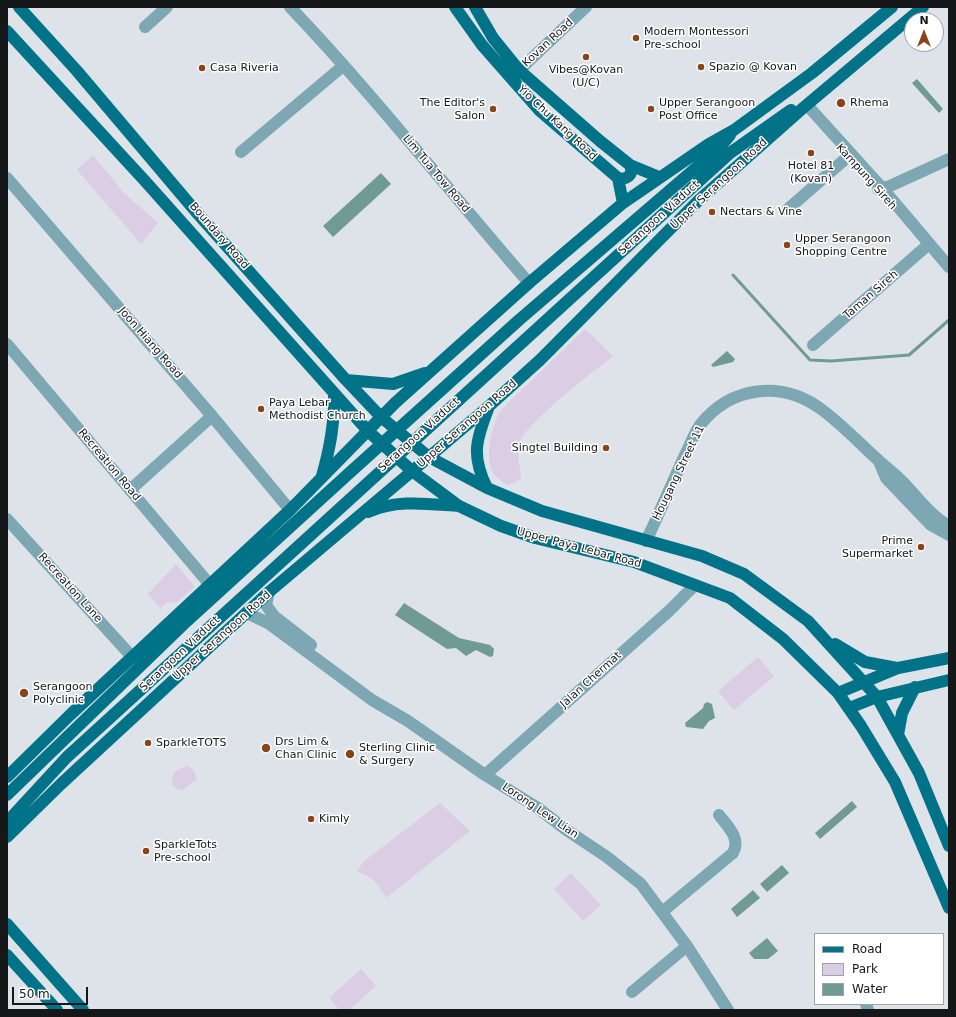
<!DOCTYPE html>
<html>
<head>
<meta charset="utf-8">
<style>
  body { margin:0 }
  #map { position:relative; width:956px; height:1017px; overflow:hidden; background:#dde3e8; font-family:"DejaVu Sans",sans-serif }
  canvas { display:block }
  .frame { position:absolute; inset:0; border:8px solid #151718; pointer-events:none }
  .legend { position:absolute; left:814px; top:933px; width:130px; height:72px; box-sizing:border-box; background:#fff; border:1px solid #a1a2a3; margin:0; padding:5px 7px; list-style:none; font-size:12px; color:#151718 }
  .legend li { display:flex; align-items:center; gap:8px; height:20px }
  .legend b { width:20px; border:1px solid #a1a2a3 }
  .north { position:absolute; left:904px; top:12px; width:40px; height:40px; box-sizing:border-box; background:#fff; border:1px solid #a1a2a3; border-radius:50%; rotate:0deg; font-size:11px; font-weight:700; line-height:16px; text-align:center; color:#151718 }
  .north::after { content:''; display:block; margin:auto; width:14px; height:18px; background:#89441b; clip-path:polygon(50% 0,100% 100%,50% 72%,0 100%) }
  .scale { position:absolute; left:12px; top:987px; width:76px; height:18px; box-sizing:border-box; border:2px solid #151718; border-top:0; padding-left:5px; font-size:12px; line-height:14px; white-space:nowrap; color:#151718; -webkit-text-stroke:3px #fff; paint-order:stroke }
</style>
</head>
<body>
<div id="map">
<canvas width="956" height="1017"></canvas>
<div class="frame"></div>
<ul class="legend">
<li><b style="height:5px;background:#017389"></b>Road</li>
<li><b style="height:11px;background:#dbcde4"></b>Park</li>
<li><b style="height:11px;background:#709b95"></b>Water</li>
</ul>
<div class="north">N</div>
<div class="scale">50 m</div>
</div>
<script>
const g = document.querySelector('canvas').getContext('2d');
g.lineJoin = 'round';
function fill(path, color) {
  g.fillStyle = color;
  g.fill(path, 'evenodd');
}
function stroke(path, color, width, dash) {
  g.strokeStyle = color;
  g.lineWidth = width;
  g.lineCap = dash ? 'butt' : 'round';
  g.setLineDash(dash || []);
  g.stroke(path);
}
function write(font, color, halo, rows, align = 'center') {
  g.font = font + ' "DejaVu Sans",sans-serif';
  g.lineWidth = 3;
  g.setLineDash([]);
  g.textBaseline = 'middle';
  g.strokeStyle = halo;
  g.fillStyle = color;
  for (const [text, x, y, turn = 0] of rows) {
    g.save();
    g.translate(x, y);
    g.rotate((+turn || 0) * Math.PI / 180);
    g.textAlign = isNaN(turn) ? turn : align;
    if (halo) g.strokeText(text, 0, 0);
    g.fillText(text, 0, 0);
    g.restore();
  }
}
fill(new Path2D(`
  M93,155L124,193L158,223L141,244L77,170Z
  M585,329L613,356C594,371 526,423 520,442C516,455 520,465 521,478L516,482L507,485C502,481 496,478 493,472C484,456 492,426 500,411Z
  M176,564L195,587L176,603L168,602L160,608L148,594Z
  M758,657L774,676L734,710L718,691Z
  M188,766C194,770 197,773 196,780L183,790L178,789L173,786C170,774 177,768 188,766Z
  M440,803L470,831L386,898C379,883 372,878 357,871L363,862Z
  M571,873L601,905L583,921L554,889Z
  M361,969L376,986L349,1010H340L329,998Z`), '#dbcde4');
fill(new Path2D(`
  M917,79L943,109L939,113L912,83Z
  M381,173L391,184L333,237L323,226Z
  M727,351L735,359L733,362L713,367L711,365Z
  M404,603L459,638L490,645L494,649L493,656L490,657L476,650L466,656L456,648L447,649L395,615Z
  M707,702L712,704L715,718L709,721L703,729L686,727L685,723L703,708L704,704Z
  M852,801L857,807L820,839L815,833Z
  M782,865L789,873L767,892L760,884Z
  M753,890L760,898L737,917L731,909Z
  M767,938L778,951L768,959H754L749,953Z`), '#709b95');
stroke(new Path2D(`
  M733,275L810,360L831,361L909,355L949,320`), '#709b95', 3);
stroke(new Path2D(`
  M290,7C374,95 449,191 529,283
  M145,27L167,7
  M512,77L586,7
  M807,105L883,189L949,267
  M241,152L343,66
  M7,178L212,416L290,510
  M878,189L890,186L949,159
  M788,209L851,154
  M7,344L211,586
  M813,345L929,244
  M880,464L886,478L931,525L949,535
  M130,490L212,416
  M7,519L133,658
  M646,541C660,512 672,483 685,455C690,446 694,433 700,425C731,386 781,380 821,409C847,428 867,452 892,472C912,488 926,513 949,526
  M269,592L266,605L274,616L311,645
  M247,613L268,623L372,700L408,721L485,775L538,808L565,829L607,857L641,884L687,946L728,1010
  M485,775L669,611L695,585
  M662,912L733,853C741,838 728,827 719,815
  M632,992L687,946
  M866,1004L868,1010`), '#7da7b3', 12);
stroke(new Path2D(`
  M19,7L77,71L198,214L346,380L381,417L429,457L487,488L542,511L702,556L744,574L808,621L877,697L919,773L949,846
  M455,7L482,45L540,111L618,178L623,203
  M475,7L493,38L519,70L600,141L630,165L659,177
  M7,31L145,181L368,431L412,471L459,506L501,526L535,538L634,562L730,598L783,639L838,693L861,726L895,782L949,908
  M618,178C627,180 634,175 630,165
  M346,380L393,384L425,373
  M322,476C330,448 335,423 334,393
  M487,488C471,456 476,440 488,409
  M368,512C397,499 428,504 459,506
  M835,644L865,662L897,668
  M838,693L898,668L949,658
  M849,708L877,697L949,680
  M898,735L902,713L915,687
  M7,777L70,715L290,510L395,403L529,283L623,203L709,144L734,130L812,73L892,7
  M7,795L187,621L346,476L519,320L719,148L730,135
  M7,822L67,757L730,153L791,110
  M7,837L61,784L269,592L488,407L540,360L699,200L803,108L923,7
  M7,924L83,1010
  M7,955L57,1010`), '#017389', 12);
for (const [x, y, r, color] of [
  [636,38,4,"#89441b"],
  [586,57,4,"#89441b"],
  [701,67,4,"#89441b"],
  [202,68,4,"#89441b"],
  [841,103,5,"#89441b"],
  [493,109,4,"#89441b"],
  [651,109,4,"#89441b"],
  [811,153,4,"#89441b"],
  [712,212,4,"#89441b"],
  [787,245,4,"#89441b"],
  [261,409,4,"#89441b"],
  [606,448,4,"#89441b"],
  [921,547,4,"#89441b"],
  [24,693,5,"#89441b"],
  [148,743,4,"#89441b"],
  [266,748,5,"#89441b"],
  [350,754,5,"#89441b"],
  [311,819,4,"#89441b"],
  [146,851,4,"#89441b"]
]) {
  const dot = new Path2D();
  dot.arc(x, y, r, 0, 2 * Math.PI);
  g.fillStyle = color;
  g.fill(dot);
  stroke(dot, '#fff', 1.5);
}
write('11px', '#151718', '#fff', [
  ["Modern Montessori",644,32],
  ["Pre-school",644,45],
  ["Spazio @ Kovan",709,67],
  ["Casa Riveria",210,68],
  ["Vibes@Kovan",586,70,"center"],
  ["(U/C)",586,83,"center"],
  ["The Editor's",485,103,"right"],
  ["Salon",485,116,"right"],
  ["Upper Serangoon",659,103],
  ["Post Office",659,116],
  ["Rhema",850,103],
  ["Hotel 81",811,166,"center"],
  ["(Kovan)",811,179,"center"],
  ["Nectars & Vine",720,212],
  ["Upper Serangoon",795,239],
  ["Shopping Centre",795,252],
  ["Paya Lebar",269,403],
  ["Methodist Church",269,416],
  ["Singtel Building",598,448,"right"],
  ["Prime",913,541,"right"],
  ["Supermarket",913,554,"right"],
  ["Serangoon",33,687],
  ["Polyclinic",33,700],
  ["Drs Lim &",275,742],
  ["Chan Clinic",275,755],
  ["SparkleTOTS",156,743],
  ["Sterling Clinic",359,748],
  ["& Surgery",359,761],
  ["Kimly",319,819],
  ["SparkleTots",154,845],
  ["Pre-school",154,858]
], 'left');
write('11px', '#151718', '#fff', [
  ["Kovan Road",548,43,-43],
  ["Yio Chu Kang Road",557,123,43],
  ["Lim Tua Tow Road",436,174,50],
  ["Kampung Sireh",866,177,48],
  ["Upper Serangoon Road",719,184,-43],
  ["Serangoon Viaduct",659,218,-42],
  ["Boundary Road",219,236,49],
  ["Taman Sireh",871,295,-41],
  ["Joon Hiang Road",150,343,49],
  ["Upper Serangoon Road",467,424,-41],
  ["Serangoon Viaduct",419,435,-42],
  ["Recreation Road",109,465,50],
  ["Hougang Street 11",679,473,-64],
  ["Upper Paya Lebar Road",579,548,15],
  ["Recreation Lane",70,588,48],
  ["Upper Serangoon Road",222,636,-42],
  ["Serangoon Viaduct",180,654,-43],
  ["Jalan Chermat",591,680,-42],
  ["Lorong Lew Lian",540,811,34]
]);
</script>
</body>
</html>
